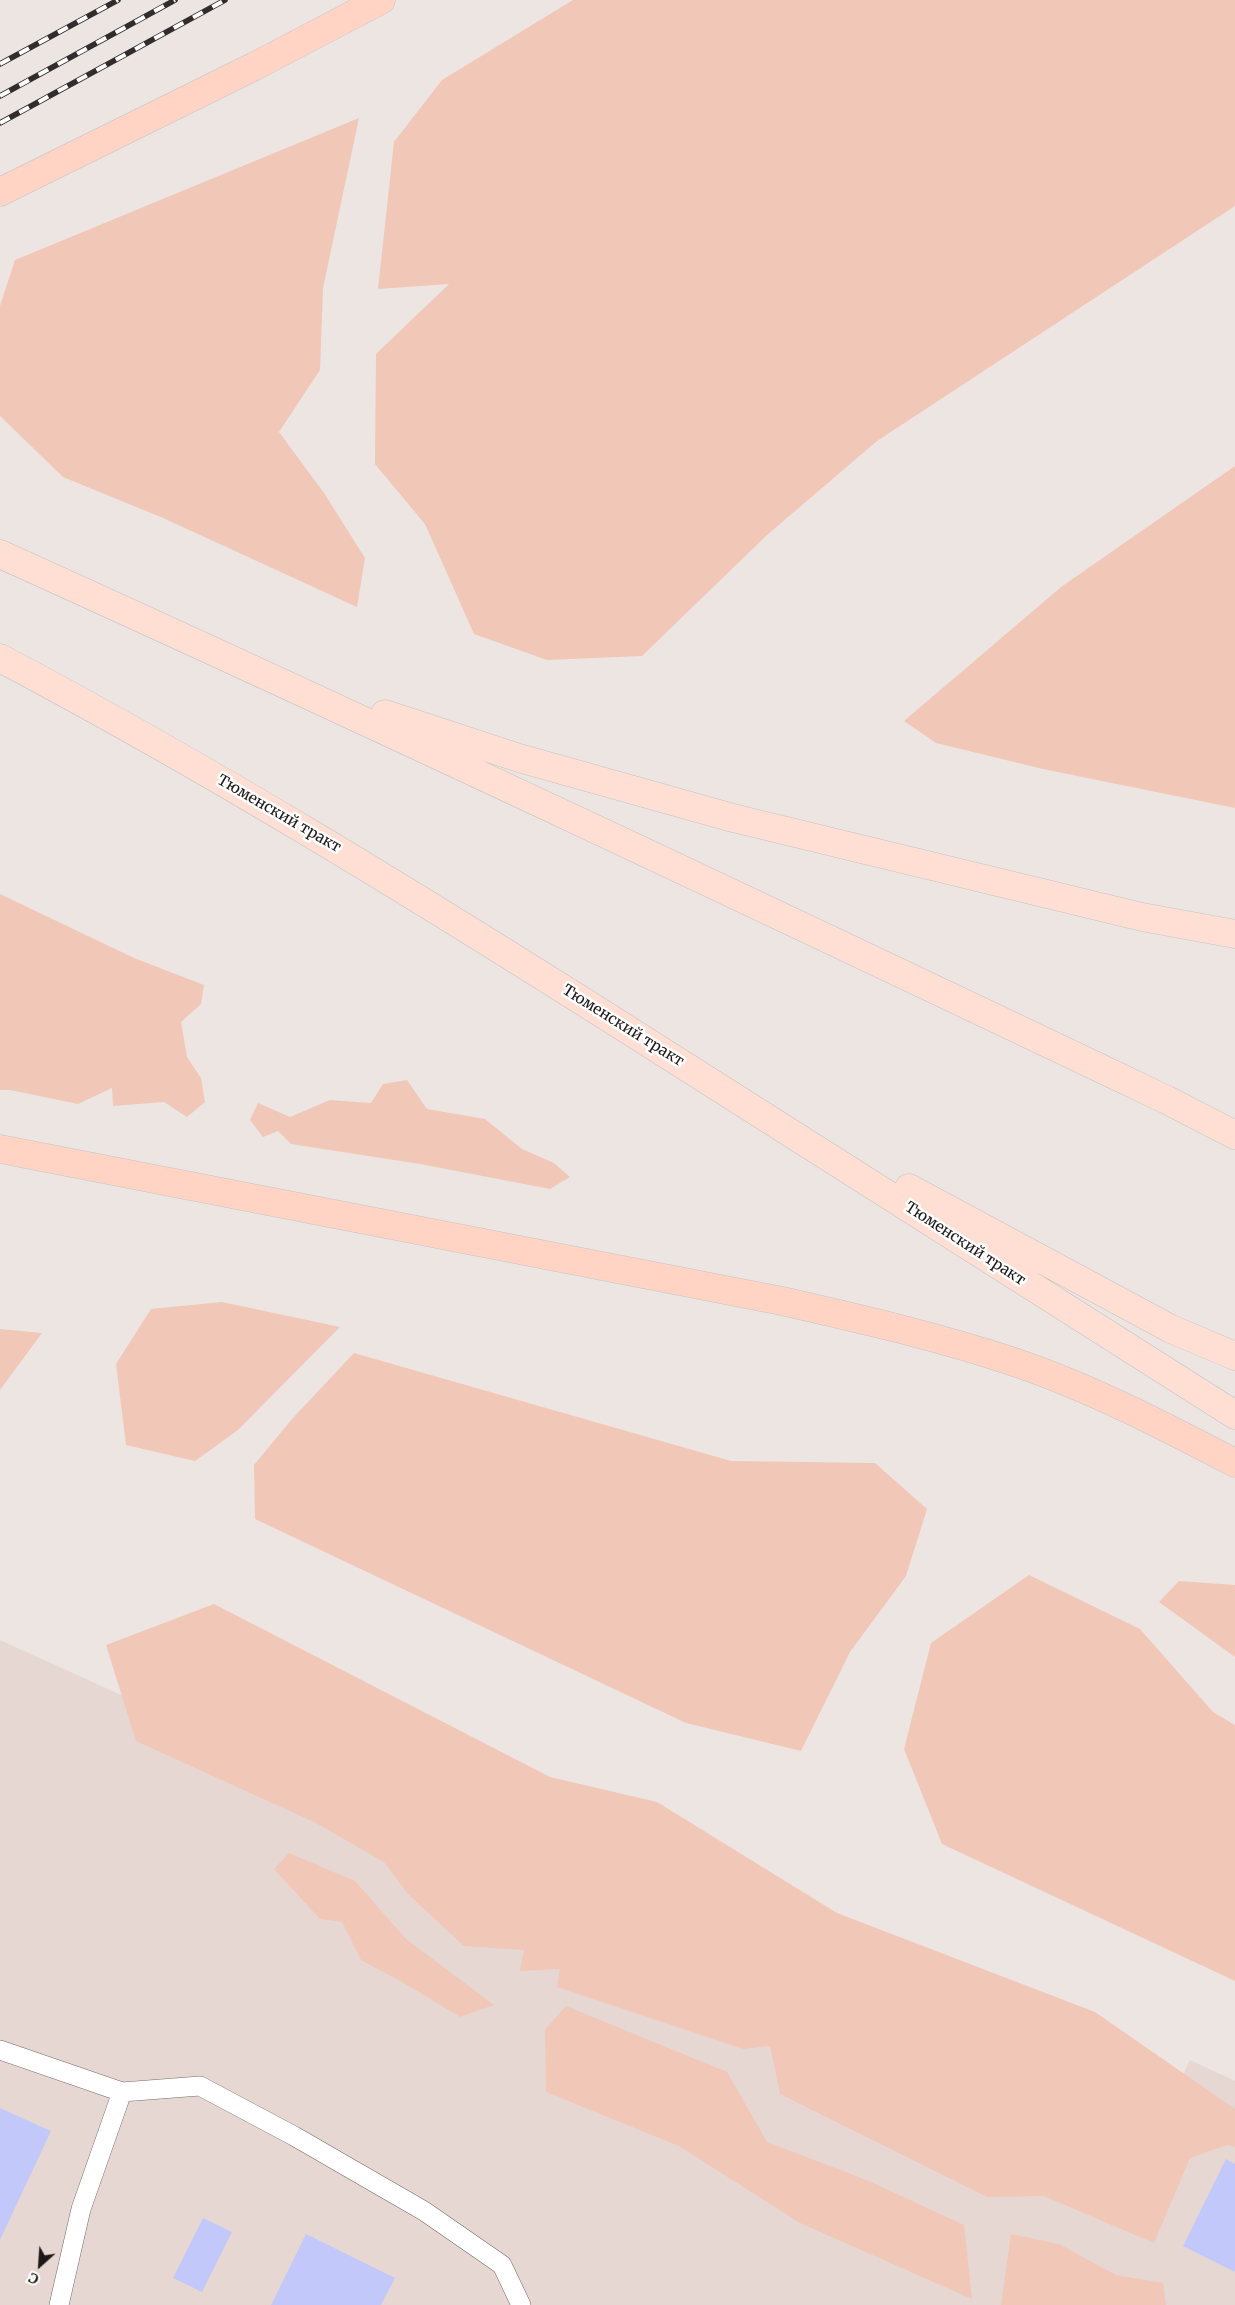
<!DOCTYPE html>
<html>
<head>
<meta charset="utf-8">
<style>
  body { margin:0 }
  #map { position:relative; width:1235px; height:2305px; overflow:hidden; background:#ede5e2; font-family:Merriweather,serif }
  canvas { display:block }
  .north { position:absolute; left:15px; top:2240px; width:50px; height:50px; -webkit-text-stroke:4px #fff; paint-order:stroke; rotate:206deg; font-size:14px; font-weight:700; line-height:20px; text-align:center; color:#1b1817 }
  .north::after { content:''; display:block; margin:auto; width:18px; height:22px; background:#1b1817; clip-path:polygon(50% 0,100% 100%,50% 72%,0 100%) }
</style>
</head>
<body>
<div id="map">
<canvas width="1235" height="2305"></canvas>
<div class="north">С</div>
</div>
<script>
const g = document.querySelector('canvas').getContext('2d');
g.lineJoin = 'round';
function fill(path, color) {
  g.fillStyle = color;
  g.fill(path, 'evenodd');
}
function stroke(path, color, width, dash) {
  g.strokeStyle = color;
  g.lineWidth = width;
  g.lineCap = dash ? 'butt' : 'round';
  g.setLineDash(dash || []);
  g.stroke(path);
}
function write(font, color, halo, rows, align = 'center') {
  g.font = font + ' Merriweather,serif';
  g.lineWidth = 5;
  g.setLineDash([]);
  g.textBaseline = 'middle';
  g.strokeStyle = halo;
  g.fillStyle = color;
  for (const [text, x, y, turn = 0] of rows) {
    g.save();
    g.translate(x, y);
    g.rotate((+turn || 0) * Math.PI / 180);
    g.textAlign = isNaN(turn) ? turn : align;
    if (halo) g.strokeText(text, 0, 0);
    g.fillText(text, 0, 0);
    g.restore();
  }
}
fill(new Path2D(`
  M0,1640L1143,2159L1190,2060L1235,2081V2305H0Z`), '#e7d7d2');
fill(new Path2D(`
  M573,0H1235V206L877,441L767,535L642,656L547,660L474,634L425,524L375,464L376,354L449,284L378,289L394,142L442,80Z
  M359,118L323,288L320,370L279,432L324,493L365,558L357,607L163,518L63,477L0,416V306L15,260Z
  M1235,466V808L1043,769L936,743L904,721L1061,587Z
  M0,894L134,958L204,985L201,1004L181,1022L187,1057L201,1078L205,1102L187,1117L164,1102L113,1106L112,1088L78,1104L10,1090H0Z
  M407,1080L427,1109L485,1119L522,1149L554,1163L570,1177L550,1189L420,1164L291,1144L278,1131L263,1137L250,1120L258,1103L290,1117L330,1100L371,1103L383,1084Z
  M222,1302L340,1327L238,1430L195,1461L126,1445L116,1364L151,1309Z
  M0,1329L42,1333L0,1390Z
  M354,1353L731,1461L875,1463L927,1509L906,1576L850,1652L801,1751L686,1723L255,1519L254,1465L292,1419Z
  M1029,1575L1140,1629L1213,1712L1235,1725V1981L942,1844L904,1749L931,1643Z
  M1179,1581L1235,1585V1657L1159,1602Z
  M214,1604L550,1777L657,1802L837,1913L1095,2012L1235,2109V2147L1227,2145L1190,2158L1154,2243L1044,2196L987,2197L780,2094L770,2046L743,2049L557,1987L560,1969L520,1971L524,1950L464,1946L408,1894L384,1862L316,1823L136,1741L106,1645Z
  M289,1853L355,1881L406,1939L494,2005L460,2017L404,1983L361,1960L342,1922L320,1919L274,1869Z
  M566,2006L727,2072L767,2142L869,2181L964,2225L972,2299L800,2223L679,2146L546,2092L545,2030Z
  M1011,2234L1059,2244L1116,2275L1163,2283L1166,2305H1001Z`), '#f1c7b8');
fill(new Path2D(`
  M0,2108L51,2131L0,2240Z
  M1226,2159L1235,2164V2272L1183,2246Z
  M203,2218L232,2232L202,2292L173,2278Z
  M306,2234L395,2278L381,2305H271Z`), '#c2c9fa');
const service = new Path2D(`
  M0,2050L122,2092L200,2086L294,2136L424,2211L502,2265L521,2305
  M59,2305L81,2209L122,2092`);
const primary = new Path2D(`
  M0,554C391,731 779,915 1167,1100L1235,1135
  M0,658C210,769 413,894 614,1021C822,1151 1028,1284 1235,1415
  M385,714L519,758L733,818L1142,917L1235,934
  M909,1188L1171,1329L1235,1356`);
const trunk = new Path2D(`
  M0,192L255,66L381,0
  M0,1149L782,1301C861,1319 940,1337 1017,1363C1093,1389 1164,1426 1235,1463`);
stroke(service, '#736c69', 20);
stroke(primary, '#c4c3c3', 29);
stroke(trunk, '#c4c3c3', 29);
stroke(service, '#fff', 19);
stroke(primary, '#ffdfd3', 28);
stroke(trunk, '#ffd4c4', 28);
const rail = new Path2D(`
  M0,64L118,0
  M0,96L175,0
  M0,123L225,0`);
stroke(rail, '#302d2c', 5.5);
stroke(rail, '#fff', 4, [11]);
write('15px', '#1b1817', '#fff', [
  ["Тюменский тракт",279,814,30],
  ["Тюменский тракт",623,1026,32],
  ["Тюменский тракт",965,1244,33]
]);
</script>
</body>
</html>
